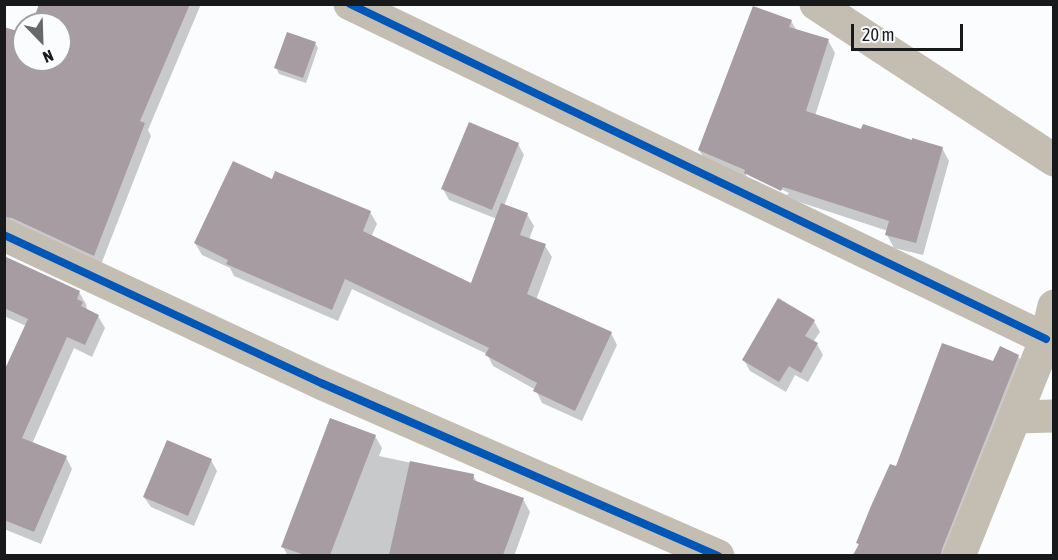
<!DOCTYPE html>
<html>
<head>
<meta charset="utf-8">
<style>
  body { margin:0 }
  #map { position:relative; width:1058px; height:560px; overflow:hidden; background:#fbfcfd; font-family:"Asap Condensed",sans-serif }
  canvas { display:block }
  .frame { position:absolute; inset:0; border:6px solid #18191b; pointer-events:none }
  .north { position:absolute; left:12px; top:12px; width:60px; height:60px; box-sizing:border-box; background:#fafcfe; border:2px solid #a0a1a3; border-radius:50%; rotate:157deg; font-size:16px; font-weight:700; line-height:24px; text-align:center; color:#18191b }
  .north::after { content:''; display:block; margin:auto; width:21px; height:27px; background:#67686a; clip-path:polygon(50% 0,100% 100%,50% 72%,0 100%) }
  .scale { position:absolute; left:851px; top:24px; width:112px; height:27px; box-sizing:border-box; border:3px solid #18191b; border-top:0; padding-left:8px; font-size:18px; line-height:21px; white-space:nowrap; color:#18191b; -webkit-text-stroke:4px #fafcfe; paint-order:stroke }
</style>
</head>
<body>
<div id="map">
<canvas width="1058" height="560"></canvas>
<div class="frame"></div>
<div class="north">N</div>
<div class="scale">20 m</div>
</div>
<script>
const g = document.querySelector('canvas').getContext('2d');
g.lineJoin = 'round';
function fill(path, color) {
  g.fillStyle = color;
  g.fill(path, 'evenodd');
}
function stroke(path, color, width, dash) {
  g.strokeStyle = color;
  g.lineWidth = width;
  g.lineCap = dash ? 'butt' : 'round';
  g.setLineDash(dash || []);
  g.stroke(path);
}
fill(new Path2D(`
  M41,4H201L148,130L151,136L100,267L4,221V28L24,35V60H60V24H33Z
  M791,21L797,31L828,40L835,53L815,116L862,131L942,148L949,161L923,255L894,248L887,235L888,231L790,199L707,163L699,150ZM746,172L789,193L787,195L746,176Z
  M315,43L318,48L306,83L279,74L276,68Z
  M518,144L524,155L504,206L527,214L534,226L529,240L545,246L552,257L536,300L611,333L617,345L582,421L542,403L536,390L493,366L487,354L352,289L338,321L234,276L230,268L202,255L195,243L272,181L370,212L377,224L371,237L472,285L497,219L449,200L443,189Z
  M4,258L79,292L86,304L87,311L98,316L105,328L92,357L74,348L32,444L66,457L72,469L41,544L4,529V375L26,326L4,316Z
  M814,321L820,332L813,342L817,344L823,355L808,382L795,375L786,392L750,371L744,360Z
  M1018,356L1024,366L948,556H855L860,546L858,543L897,468L994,363Z
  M375,436L382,448L379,456L473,476L478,483L523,499L530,512L514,556H288L283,547Z
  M211,460L217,471L194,526L151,507L144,497Z`), '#0003');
fill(new Path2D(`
  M39,4H190L140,121L145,123L94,256L12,218L4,217V27L24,33V60H60V24H32Z
  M753,6L792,20L789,27L829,39L806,111L861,129L863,124L912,140V138L943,147L916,243L885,235L889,221L783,187L781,191L744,173L745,170L698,150Z
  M287,32L316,42L303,78L274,68Z
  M469,122L519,143L492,210L441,189Z
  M233,161L272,179L275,171L371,211L363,231L471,283L501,203L528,213L520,235L546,244L527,294L612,332L575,411L533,391L537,383L485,355L489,348L345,279L332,310L226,264L228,260L194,243Z
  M4,256L80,291L77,299L83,302L81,306L99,315L85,345L67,337L22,438L67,456L34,532L4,520V371L28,319L4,308Z
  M778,298L815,320L805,336L818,343L801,373L789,366L779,382L742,360Z
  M942,343L993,361L1000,346L1019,355L942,549L941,555H853L859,544L856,543L871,506L890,464L896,466Z
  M330,418L376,435L330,555H305L281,547Z
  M167,440L212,459L188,516L143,497Z
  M410,461L474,474L473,480L524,498L503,555H389Z`), '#a79ca1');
stroke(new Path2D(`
  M350,4L1046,339
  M816,4L1054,160
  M4,235L321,383L718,556
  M1015,417L1054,416
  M959,556L1046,339L1054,306`), '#c4beb2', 33);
stroke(new Path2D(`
  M350,4L1046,339
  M4,235L321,383L718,556`), '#0057b8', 8);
</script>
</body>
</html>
